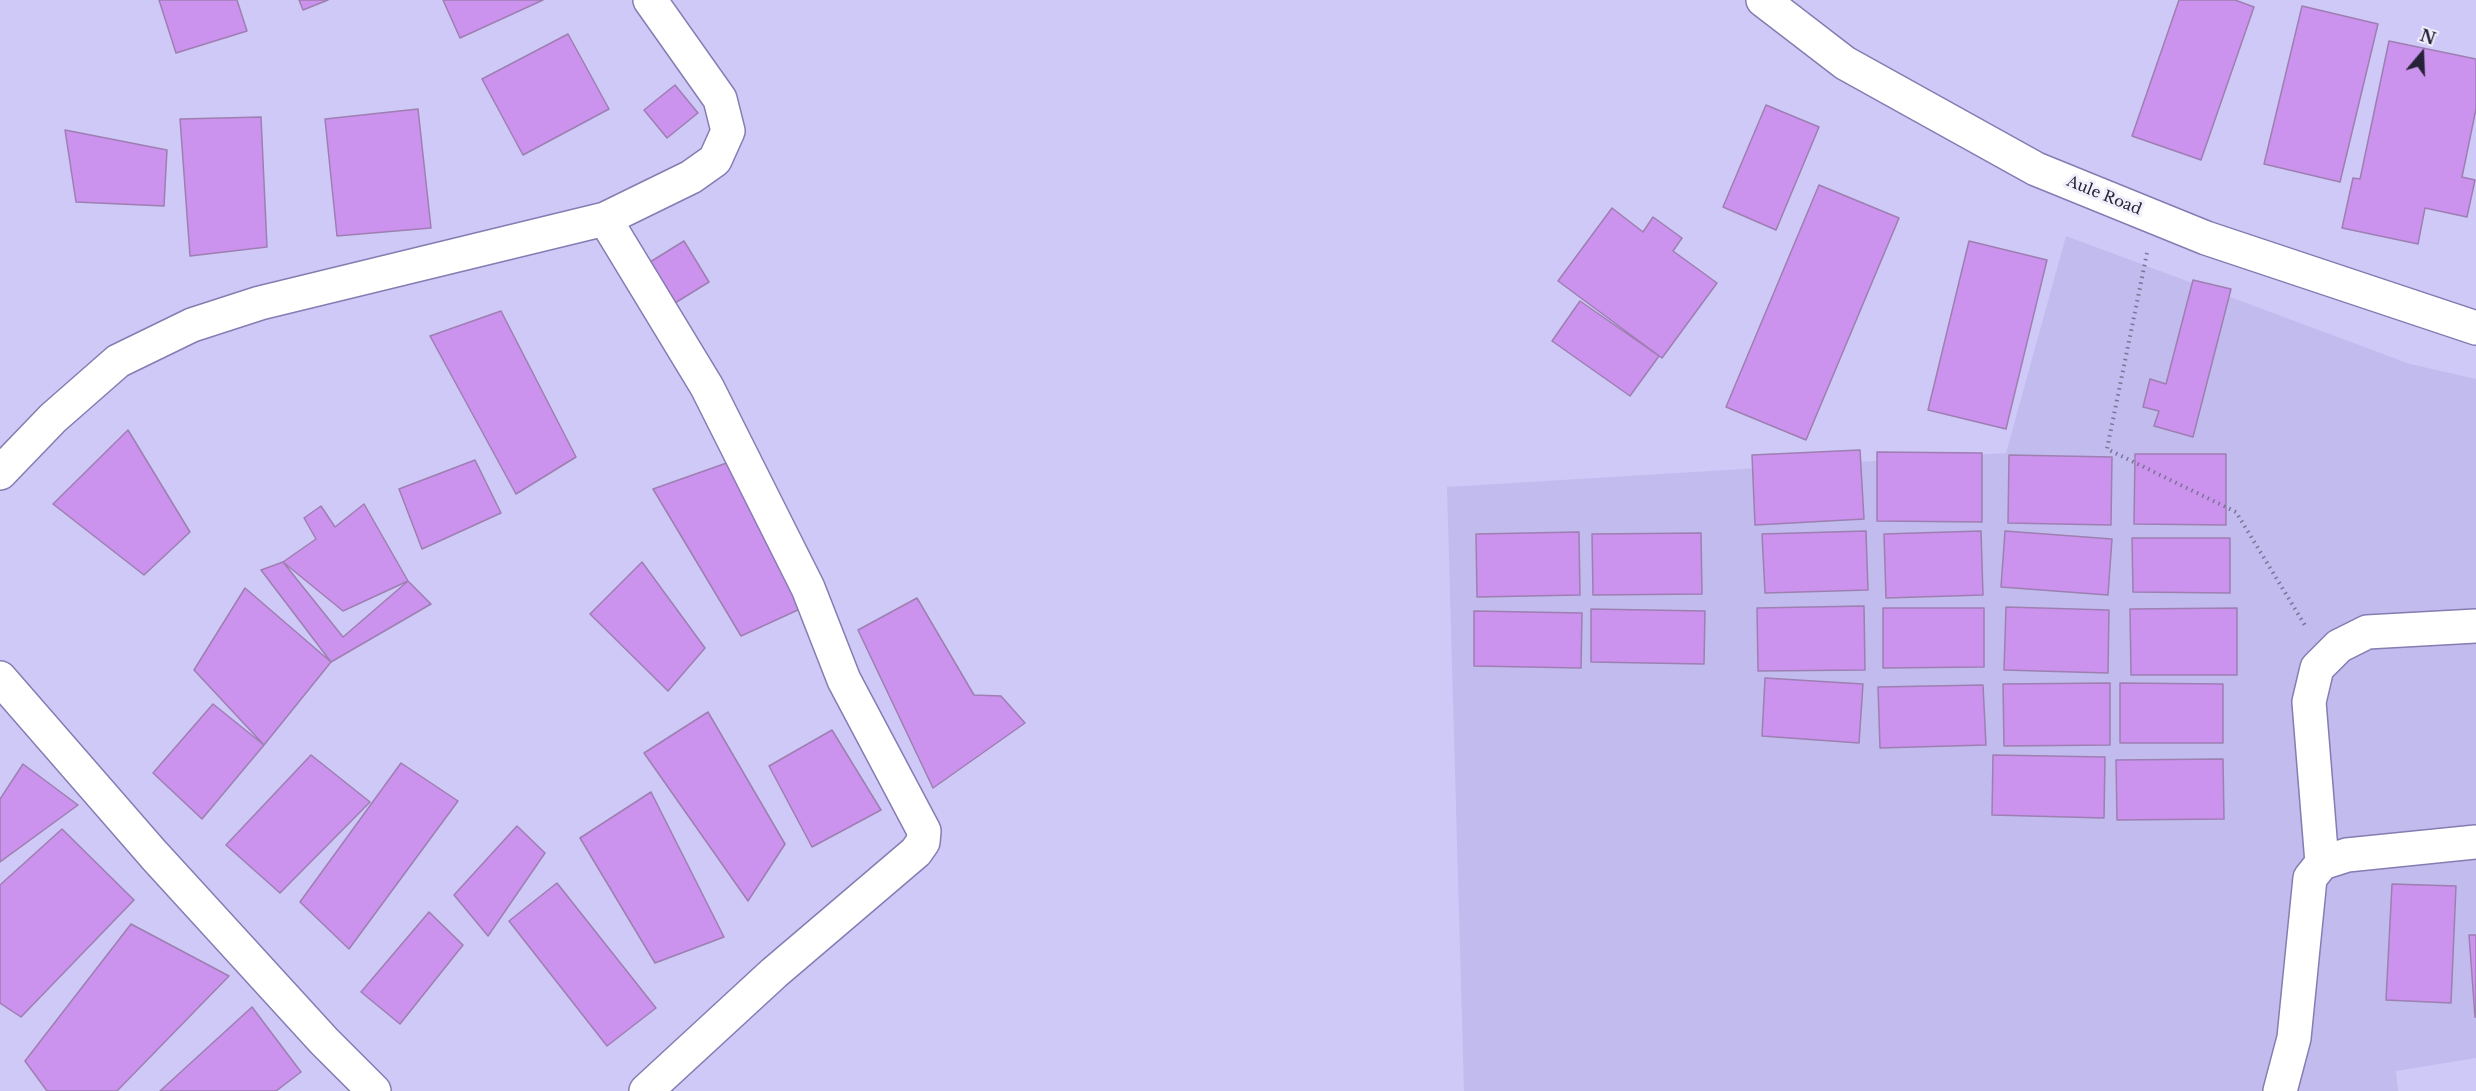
<!DOCTYPE html>
<html>
<head>
<meta charset="utf-8">
<style>
  body { margin:0 }
  #map { position:relative; width:2476px; height:1091px; overflow:hidden; background:#cfc9f7; font-family:"Libre Baskerville",serif }
  canvas { display:block }
  .north { position:absolute; left:2392px; top:24px; width:60px; height:60px; -webkit-text-stroke:4px #f0effb; paint-order:stroke; rotate:19deg; font-size:16px; font-weight:700; line-height:24px; text-align:center; color:#262238 }
  .north::after { content:''; display:block; margin:auto; width:21px; height:27px; background:#262238; clip-path:polygon(50% 0,100% 100%,50% 72%,0 100%) }
</style>
</head>
<body>
<div id="map">
<canvas width="2476" height="1091"></canvas>
<div class="north">N</div>
</div>
<script>
const g = document.querySelector('canvas').getContext('2d');
g.lineJoin = 'round';
function fill(path, color) {
  g.fillStyle = color;
  g.fill(path, 'evenodd');
}
function stroke(path, color, width, dash) {
  g.strokeStyle = color;
  g.lineWidth = width;
  g.lineCap = dash ? 'butt' : 'round';
  g.setLineDash(dash || []);
  g.stroke(path);
}
function write(font, color, halo, rows, align = 'center') {
  g.font = font + ' "Libre Baskerville",serif';
  g.lineWidth = 6;
  g.setLineDash([]);
  g.textBaseline = 'middle';
  g.strokeStyle = halo;
  g.fillStyle = color;
  for (const [text, x, y, turn = 0] of rows) {
    g.save();
    g.translate(x, y);
    g.rotate((+turn || 0) * Math.PI / 180);
    g.textAlign = isNaN(turn) ? turn : align;
    if (halo) g.strokeText(text, 0, 0);
    g.fillText(text, 0, 0);
    g.restore();
  }
}
fill(new Path2D(`
  M2066,236L2410,364L2476,379V1058L2396,1071L2398,1091H1464L1447,487L2006,453Z`), '#c2bbed');
const building = new Path2D(`
  M159,0H237L247,31L176,53Z
  M299,0H328L303,10Z
  M443,0H543L460,38Z
  M2179,0H2235L2254,7L2201,160L2132,136Z
  M2302,6L2378,24L2340,182L2264,164Z
  M568,34L609,109L523,155L482,79Z
  M2389,41L2476,59V109L2462,177L2475,180L2467,217L2425,208L2418,244L2342,228L2353,178L2360,179Z
  M675,85L698,113L667,138L644,110Z
  M1766,105L1819,127L1776,230L1723,207Z
  M418,109L431,228L337,236L325,119Z
  M261,117L267,247L190,256L180,119Z
  M65,130L167,150L164,206L76,202Z
  M1819,185L1899,218L1806,440L1726,407Z
  M1612,208L1643,232L1653,217L1682,238L1673,251L1717,283L1662,358L1558,281Z
  M684,241L709,282L675,303L650,262Z
  M1969,241L2047,260L2006,429L1928,410Z
  M2193,280L2231,289L2193,437L2154,426L2159,411L2143,407L2150,379L2166,384Z
  M1580,301L1659,356L1630,396L1552,341Z
  M501,311L576,457L516,494L430,336Z
  M128,430L190,532L144,575L53,504Z
  M1860,450L1864,519L1755,525L1752,455Z
  M1877,452L1982,453V522L1877,521Z
  M2135,454H2226V525L2134,524Z
  M2009,455L2112,457L2111,525L2008,523Z
  M475,460L501,513L422,549L399,489Z
  M735,460L800,609L741,636L653,489Z
  M364,504L408,581L343,611L283,562L316,539L304,518L321,506L335,527Z
  M1866,531L1868,590L1765,593L1762,534Z
  M1981,531L1983,595L1886,598L1884,534Z
  M2005,531L2112,539L2108,595L2001,587Z
  M1579,532L1580,595L1477,597L1476,534Z
  M1701,533L1702,594L1593,595L1592,534Z
  M2132,538H2230V593L2133,592Z
  M283,562L343,637L408,581L431,604L331,662L261,570Z
  M642,562L705,648L668,691L590,614Z
  M245,588L331,662L264,745L194,670Z
  M917,598L974,695L1001,696L1025,723L933,788L858,630Z
  M1864,606L1865,670L1758,671L1757,608Z
  M2006,607L2109,610L2108,673L2004,670Z
  M1883,608H1984V667L1883,668Z
  M2237,608V675H2131L2130,609Z
  M1591,609L1705,611L1704,664L1591,662Z
  M1474,611L1582,613L1581,668L1474,666Z
  M1765,678L1863,684L1859,743L1762,736Z
  M2110,683V745L2004,746L2003,684Z
  M2120,683L2223,684V743H2120Z
  M1983,685L1986,745L1880,748L1878,687Z
  M213,704L264,745L202,819L153,773Z
  M708,712L785,844L748,901L644,753Z
  M832,730L881,810L812,847L769,766Z
  M311,755L370,802L280,893L226,845Z
  M1993,755L2105,757L2104,818L1992,815Z
  M2223,759L2224,819L2117,820L2116,760Z
  M401,763L458,801L349,949L300,902Z
  M23,764L78,805L0,862V799Z
  M651,792L724,937L655,963L580,838Z
  M517,826L545,853L488,936L454,895Z
  M62,829L134,900L21,1017L0,1003V885Z
  M557,883L656,1008L607,1046L509,921Z
  M2392,884L2456,886L2451,1003L2386,1000Z
  M429,912L463,945L400,1024L361,992Z
  M131,924L229,976L117,1091H47L25,1061Z
  M2469,935H2476V1017H2475Z
  M252,1007L301,1072L276,1091H160Z`);
fill(building, '#cb92ee');
stroke(building, '#9e7fb2', 1.5);
const street = new Path2D(`
  M605,219L707,387L808,588L844,680L924,831L923,842L916,852L774,973L646,1091
  M0,473L53,418L118,361L192,325L260,303L605,219L691,177L715,160L728,131L720,99L650,0
  M0,678L154,855L324,1041L374,1091
  M2322,863L2309,702L2317,668L2339,646L2367,632L2476,626
  M2280,1091L2294,1038L2310,878L2322,863L2347,855L2476,842`);
const secondary = new Path2D(`
  M1763,0L1845,63L2036,169L2206,238L2476,328`);
stroke(street, '#857cb2', 36);
stroke(secondary, '#857cb2', 36);
stroke(new Path2D(`
  M2147,253L2107,449L2236,512L2306,627`), '#7a7597', 4, [1.5, 4.5]);
stroke(street, '#fff', 33);
stroke(secondary, '#fff', 33);
write('15px', '#262238', '#f0effb', [
  ["Aule Road",2104,196,22]
]);
</script>
</body>
</html>
